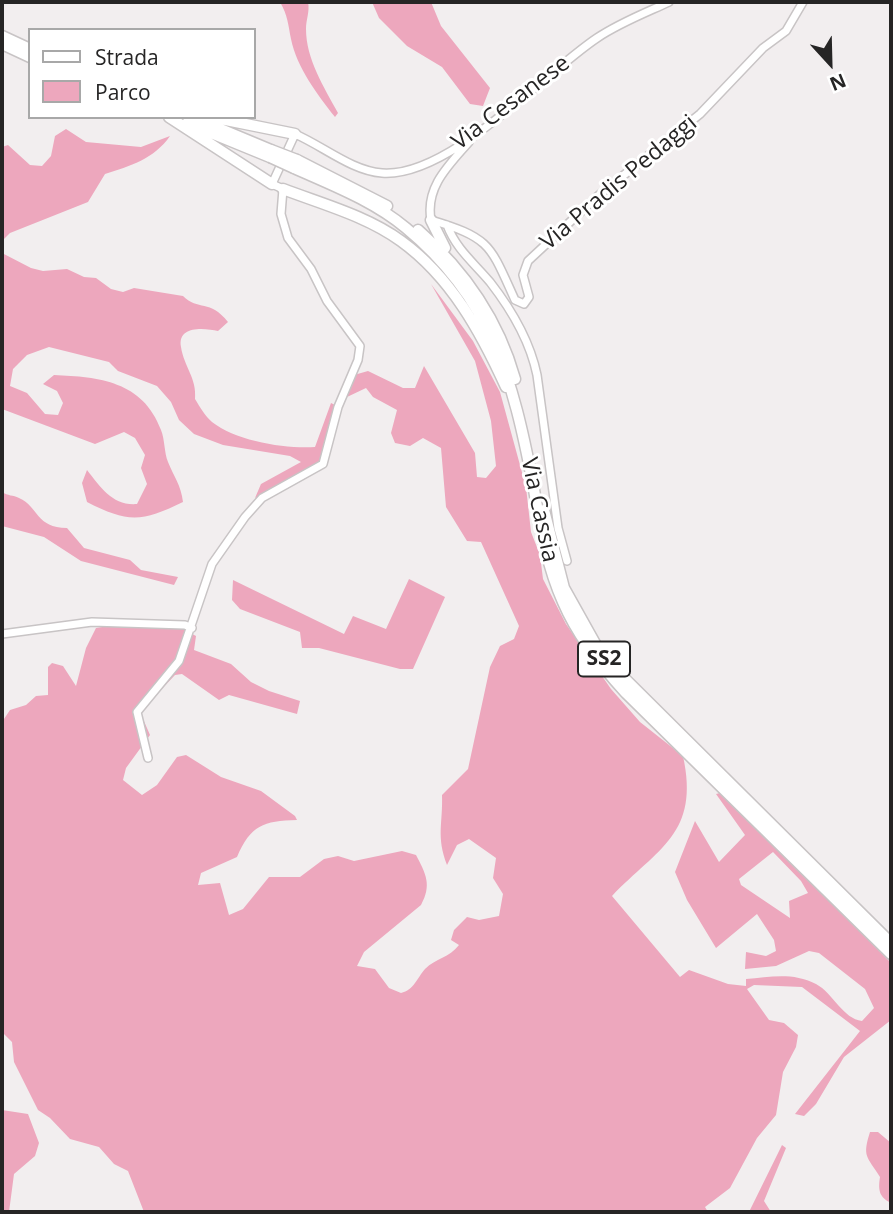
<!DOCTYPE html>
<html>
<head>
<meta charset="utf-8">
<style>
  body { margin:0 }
  #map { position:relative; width:893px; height:1214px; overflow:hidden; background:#f2eeef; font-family:"Open Sans",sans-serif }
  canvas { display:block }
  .frame { position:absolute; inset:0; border:4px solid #262525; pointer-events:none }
  .legend { position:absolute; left:28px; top:28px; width:228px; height:91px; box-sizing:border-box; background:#fff; border:2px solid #a8a8a8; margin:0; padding:9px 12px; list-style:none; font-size:21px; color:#262525 }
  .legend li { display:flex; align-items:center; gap:14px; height:35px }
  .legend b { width:35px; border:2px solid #a8a8a8 }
  .north { position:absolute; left:795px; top:28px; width:70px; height:70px; -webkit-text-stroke:5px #fff; paint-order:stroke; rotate:158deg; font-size:19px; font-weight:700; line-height:28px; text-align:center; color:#262525 }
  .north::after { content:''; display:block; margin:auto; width:24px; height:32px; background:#262525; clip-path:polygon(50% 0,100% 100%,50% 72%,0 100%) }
</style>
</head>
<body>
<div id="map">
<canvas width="893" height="1214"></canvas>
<div class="frame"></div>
<ul class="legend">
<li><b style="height:9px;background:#fff"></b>Strada</li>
<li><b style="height:19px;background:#eda7bd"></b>Parco</li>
</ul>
<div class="north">N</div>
</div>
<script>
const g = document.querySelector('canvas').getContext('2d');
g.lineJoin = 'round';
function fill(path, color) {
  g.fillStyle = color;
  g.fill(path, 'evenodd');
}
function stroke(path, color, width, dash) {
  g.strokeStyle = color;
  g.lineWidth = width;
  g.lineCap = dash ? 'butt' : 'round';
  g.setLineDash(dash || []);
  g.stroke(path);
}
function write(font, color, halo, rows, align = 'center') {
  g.font = font + ' "Open Sans",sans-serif';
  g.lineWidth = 6;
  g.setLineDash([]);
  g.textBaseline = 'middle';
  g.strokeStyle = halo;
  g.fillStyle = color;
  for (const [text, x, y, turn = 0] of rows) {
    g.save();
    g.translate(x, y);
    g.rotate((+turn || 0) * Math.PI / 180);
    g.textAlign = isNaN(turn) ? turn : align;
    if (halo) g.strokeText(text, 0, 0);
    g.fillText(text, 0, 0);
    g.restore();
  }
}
fill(new Path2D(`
  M280,2H308C310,12 306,19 306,29C306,59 324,87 338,113L335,117C317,94 297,68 291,39C288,24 288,16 280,2Z
  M372,2H431L441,26L490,88L483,106L470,104L442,67L407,46L379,18Z
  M66,129L86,142L141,147L170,136C154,159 130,166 105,174L88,202L10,233L2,241V147L8,145L30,165L42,166L51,156L55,136Z
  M2,253L31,268L43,271L67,269L84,277L96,278L111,289L123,292L134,288L183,296C198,311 210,299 228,322L218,331C205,328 177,325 181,347C184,367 197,378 195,399C200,407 205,416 212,422C236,441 285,449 315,447L331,403L335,405L325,457L313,470L255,498L261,484L301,462L290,456L223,445L194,434L179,420L171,402L157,386L118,371L109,362L49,347L27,355L13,369L10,386L27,393L45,414L58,415L63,403L57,391L43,384L54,375C99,377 143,381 161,430C165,440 164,452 168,462C174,477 181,485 183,502C142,522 128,523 87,502L82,483L87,470C101,488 113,506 137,504L147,484L141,468L145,455L135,438L124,432L95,444L2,409Z
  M431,284L473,341L500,392L526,487L531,532L540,555L543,579L566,624L611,689L640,722L683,756C700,834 658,848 612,896L680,977L689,970L728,984L746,986V979C770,977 793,972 816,984C833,993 843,1019 862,1021L874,1008L865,989L819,953L809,951L776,966L745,969L746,952L766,956L776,951L774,940L757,914L716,948L687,900L675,872L695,821L719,862L745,835L716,794L724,792L891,963V1020L844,1057L816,1104L804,1116L795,1114L860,1031L802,987L754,985L747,989L769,1020L784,1023L798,1035L796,1047L783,1072L776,1115L757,1138L730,1188L705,1207L708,1212H144L128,1171L114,1164L99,1147L70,1139L50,1118L38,1110L14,1062L12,1042L2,1032V722L10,710L26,705L36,696L48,695V667L52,663L63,666L76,686L86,648L96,628L114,625L181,628L196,636L194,650L231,664L251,682L269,691L300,701L297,714L229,695L219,700L182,674L175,675L140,712L150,735L126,768L123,780L142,795L157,785L177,757L186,755L221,777L261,791L295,816L297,820C263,821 251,825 237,857L201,873L198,885L220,883L229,915L243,909L269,877H300L324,859L338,856L354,861L402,851L416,855C426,874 432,885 421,905L364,952L357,966L375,969L389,988L401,993C414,990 417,978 425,969C436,958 449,958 459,945L451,940L454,930L467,917L479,920L499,916L503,894L493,878L496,858L469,839L457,845L447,865C436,836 443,824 442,795L468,769L490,667L500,646L514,639L519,626L481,542L467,541L446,507L441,448L423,438L410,446L395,443L391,433L397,410L373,397L366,388L347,397L354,375L368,371L403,388H415L424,366L475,453L477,477L486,478L496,466L491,421L475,361ZM773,852L801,881L808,893L789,901L790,918L741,885L739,879Z
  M2,492C8,496 13,495 19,498C39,507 36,528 67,528L84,548L130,560L141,570L178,577L174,585L81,561L44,537L2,526Z
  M409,579L445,597L413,669H400L319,648H302L300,632L240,609L232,600L233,580L344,634L353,616L386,629Z
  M2,1110L28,1114L39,1143L35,1156L14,1174L9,1212H2Z
  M870,1132H878L891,1143V1203C879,1197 878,1190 880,1177C867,1156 862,1157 870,1132Z
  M782,1145L786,1148L764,1201L771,1212H749Z`), '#eda7bd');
const minor = new Path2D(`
  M469,142C449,165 425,187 431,220C491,238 490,245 515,300L524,304L529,297L523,275L528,261L599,195L700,114L763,48L786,31L803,2
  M447,225C456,249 474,263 490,282C511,309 530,341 537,375L558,528L567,561
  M2,634L92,622L185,625L192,628
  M148,758L137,712L179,661L212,564L245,517L262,498L323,464L338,407L358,360L360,346L327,301L311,269L288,238L281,214L283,189L272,184L295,134C323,146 352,171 382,173C449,178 543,74 597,38C619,23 645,13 669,2`);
const highway = new Path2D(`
  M2,36L30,49
  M2,44L30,57
  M169,117L272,184
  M192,117L271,150
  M211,117L295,134
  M187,123L270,157
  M297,160L387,206
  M294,168C332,185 374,201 406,228C492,299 513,380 533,484C540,524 546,564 563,602C578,637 601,666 626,693L891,954
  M283,189C322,204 367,216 401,241C451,277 481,332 506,387
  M431,220L445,248
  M418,230C465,271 498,319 515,379
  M544,510L564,588L602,656L891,943`);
stroke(minor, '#c8c4c5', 10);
stroke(highway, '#c8c4c5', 13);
stroke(minor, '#fff', 7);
stroke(highway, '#fff', 10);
const highwayBridge = new Path2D(`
  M271,150L297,160
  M270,157L294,168`);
stroke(highwayBridge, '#c8c4c5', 13, []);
stroke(highwayBridge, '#fff', 10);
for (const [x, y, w] of [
  [604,659,52]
]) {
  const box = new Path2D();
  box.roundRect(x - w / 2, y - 17.5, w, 35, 5);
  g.fillStyle = '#fff';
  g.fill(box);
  stroke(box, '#262525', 2);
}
write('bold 21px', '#262525', null, [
  ["SS2",604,659]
]);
write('23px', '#262525', '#fff', [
  ["Via Cesanese",511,103,-37],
  ["Via Pradis Pedaggi",619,183,-40],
  ["Via Cassia",539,510,78]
]);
</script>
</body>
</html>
